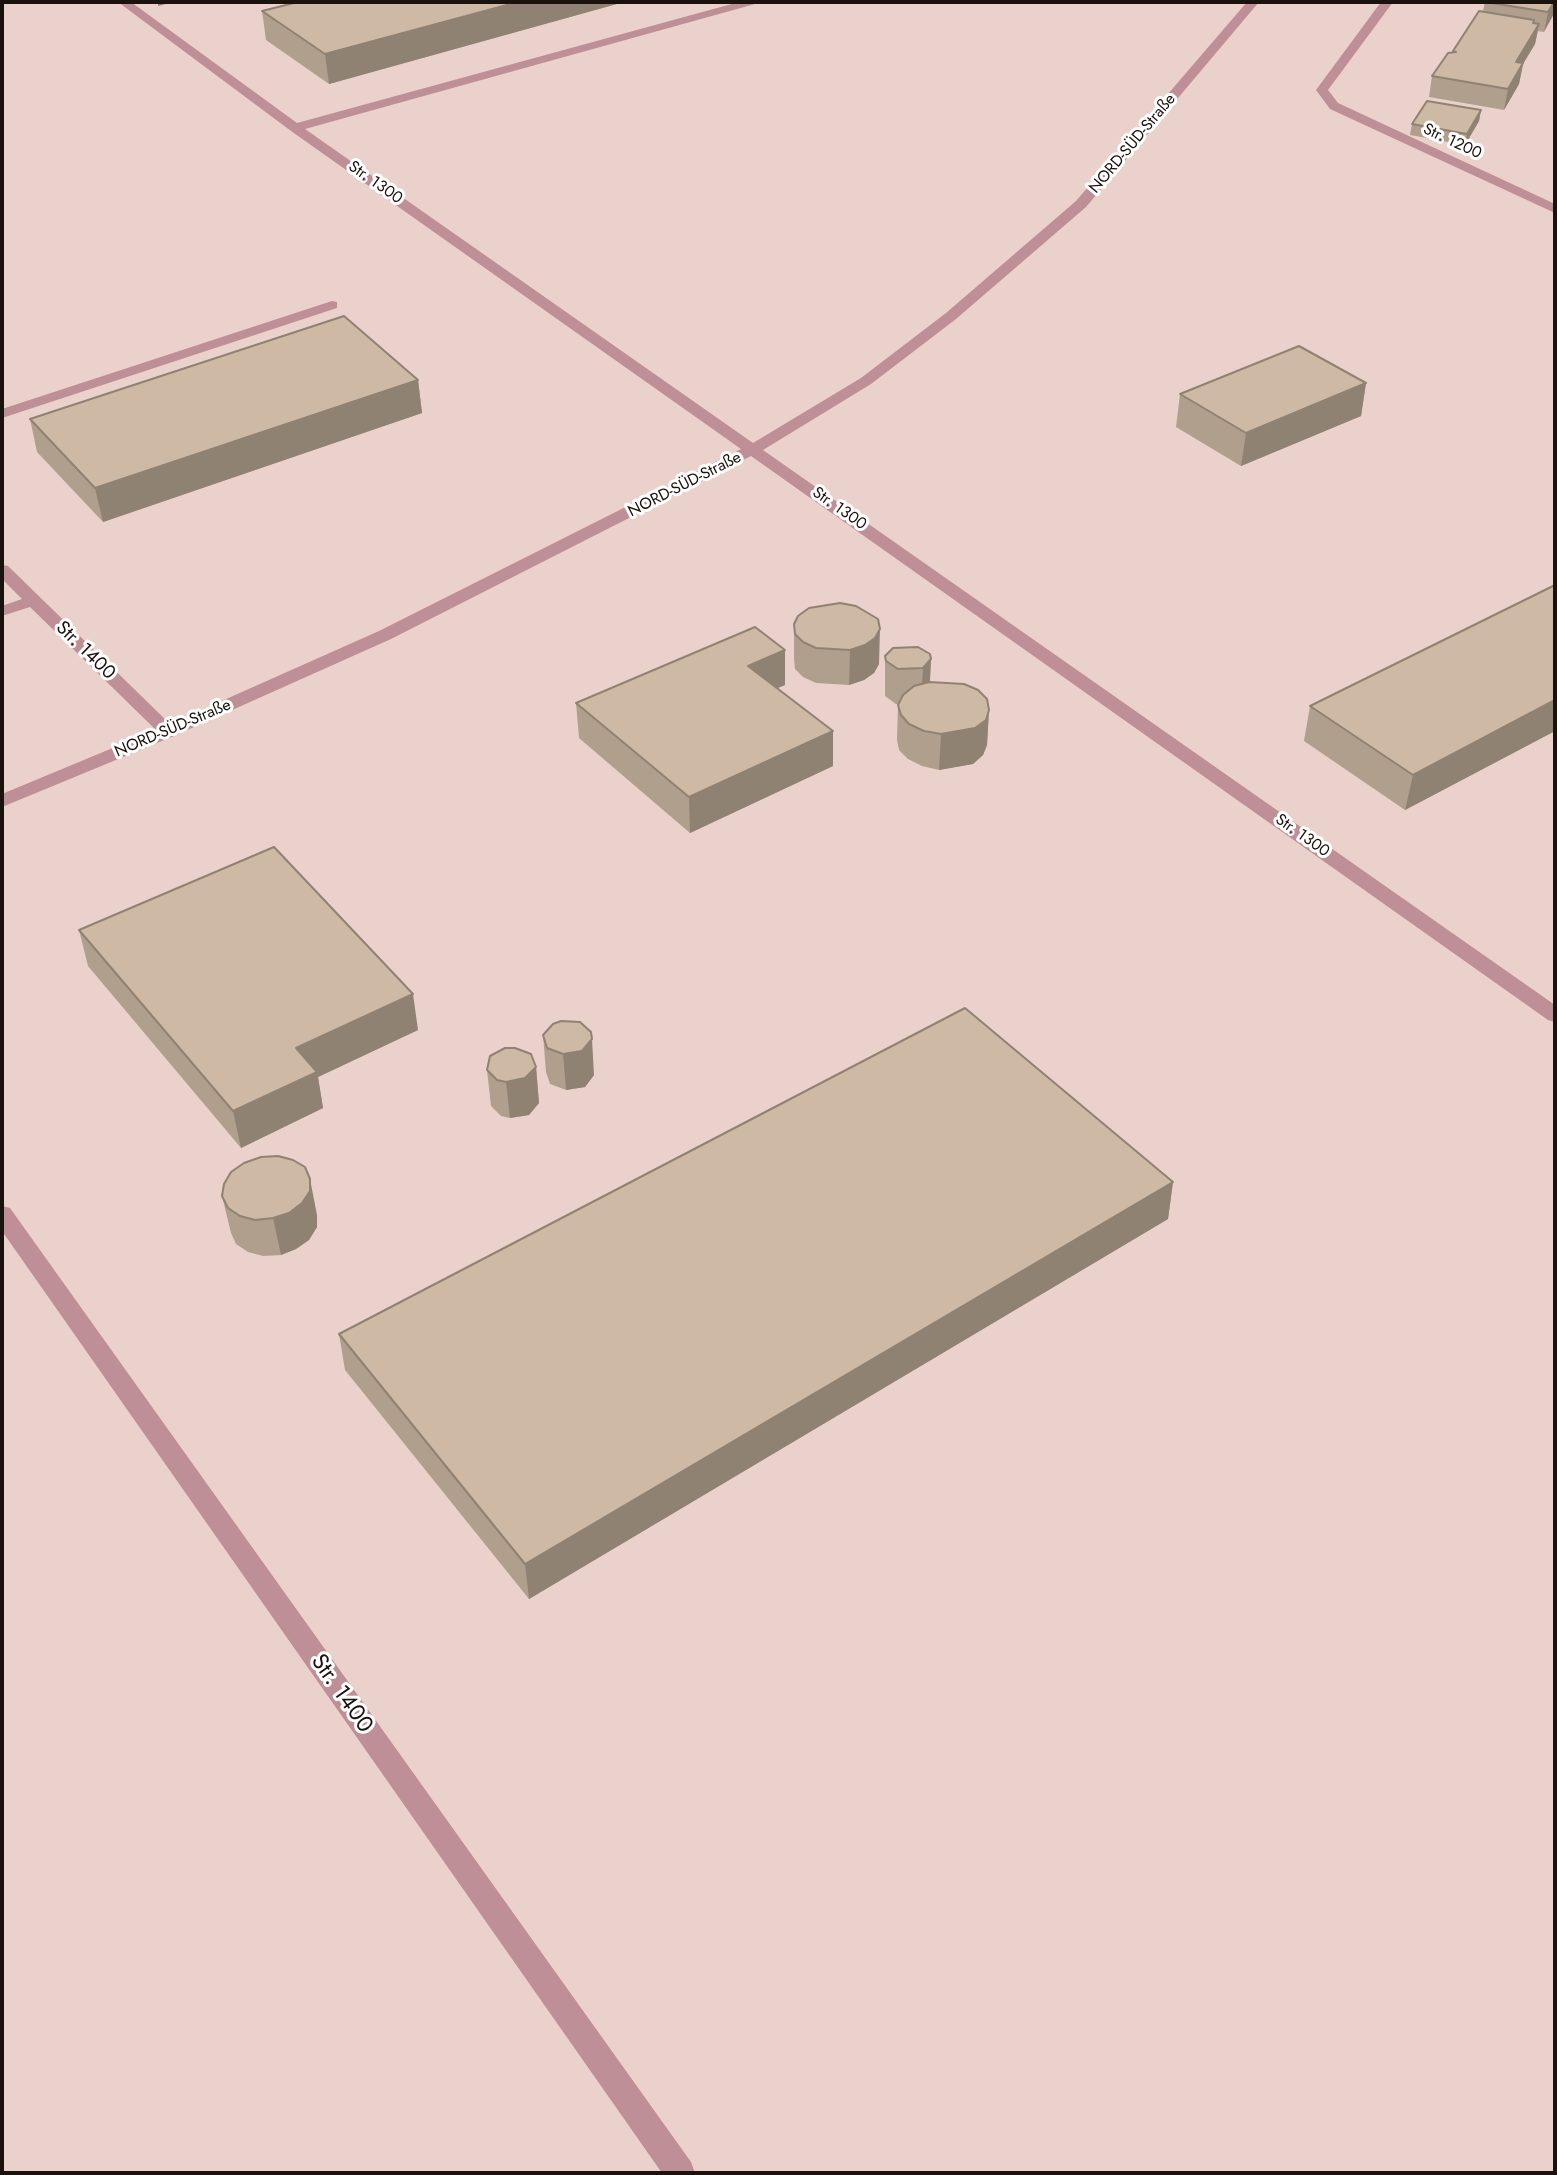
<!DOCTYPE html>
<html>
<head>
<meta charset="utf-8">
<style>
  body { margin:0 }
  #map { position:relative; width:1557px; height:2175px; overflow:hidden; background:#fcded3; font-family:Jost,sans-serif }
  canvas { display:block }
  .frame { position:absolute; inset:0; border:4px solid #1b110d; pointer-events:none }
</style>
</head>
<body>
<div id="map">
<canvas width="1557" height="2175"></canvas>
<div class="frame"></div>
</div>
<script>
const g = document.querySelector('canvas').getContext('2d');
g.lineJoin = 'round';
function fill(path, color) {
  g.fillStyle = color;
  g.fill(path, 'evenodd');
}
function stroke(path, color, width, dash) {
  g.strokeStyle = color;
  g.lineWidth = width;
  g.lineCap = dash ? 'butt' : 'round';
  g.setLineDash(dash || []);
  g.stroke(path);
}
function write(font, color, halo, rows, align = 'center') {
  g.font = font + ' Jost,sans-serif';
  g.lineWidth = 6;
  g.setLineDash([]);
  g.textBaseline = 'middle';
  g.strokeStyle = halo;
  g.fillStyle = color;
  for (const [text, x, y, turn = 0] of rows) {
    g.save();
    g.translate(x, y);
    g.rotate((+turn || 0) * Math.PI / 180);
    g.textAlign = isNaN(turn) ? turn : align;
    if (halo) g.strokeText(text, 0, 0);
    g.fillText(text, 0, 0);
    g.restore();
  }
}
fill(new Path2D(`
  M2,2H1555V2173H2Z`), '#ebd1cc');
fill(new Path2D(`
  M118,2H131L297,123L739,2H757L755,4L305,129L753,443L861,378L946,313L1076,201L1247,2H1259L1086,207L956,319L871,384L763,450L1555,1005V1022L1548,1020L751,456L391,639L174,736L2,807V794L156,730L30,607L2,616V606L22,599L2,579V565L8,566L170,724L379,631L741,449L291,131Z
  M1381,2H1393L1328,90L1338,103L1555,204V213L1330,109L1316,90Z
  M332,301L337,302V308L2,418V409Z
  M2,1206L10,1208L691,2162L695,2173H662L2,1231Z`), '#be8f96');
fill(new Path2D(`
  M298,2H624L329,84L266,40L262,11Z
  M1485,2H1555L1544,32L1538,31L1535,44L1523,64L1519,84L1504,110L1429,97L1432,76L1453,52L1483,11Z
  M1481,110L1479,121L1465,145L1410,135L1412,124Z
  M418,380L422,413L103,522L37,452L30,419Z
  M1366,383L1361,416L1241,466L1176,427L1180,394Z
  M1555,585V731L1405,810L1304,741L1310,706Z
  M794,624L879,664L874,673L864,680L849,685L816,683L803,677L795,669L794,659Z
  M785,650V685L777,688L833,766L690,833L579,738L576,703Z
  M885,656L931,659L930,682L989,710L987,745L983,755L973,764L939,770L922,766L908,759L899,750L897,740L898,704H896L885,696Z
  M79,930L418,1030L318,1077L323,1108L241,1148L88,966Z
  M543,1035L594,1075L585,1087L566,1090L550,1084L546,1072Z
  M536,1067L539,1103L529,1115L510,1118L501,1116L491,1106L487,1070Z
  M1173,1182L1168,1219L529,1599L345,1370L339,1334Z
  M222,1196L317,1215V1227L309,1240L296,1249L281,1255L263,1256L248,1252L236,1244L231,1233Z`), '#b19f8d');
fill(new Path2D(`
  M158,2H174L158,6Z
  M518,2H624L329,84L325,54Z
  M1554,2H1555V12L1544,32L1548,12Z
  M1534,20L1530,39L1539,24L1535,44L1523,64L1519,84L1504,110L1508,89L1516,62Z
  M1481,110L1479,121L1465,145L1467,134Z
  M418,380L422,413L103,522L95,488Z
  M1366,383L1361,416L1241,466L1246,433Z
  M880,629L879,664L874,673L864,680L849,685L850,650Z
  M785,650V685L748,701V666Z
  M931,659L929,694L921,703L923,668Z
  M1555,700V731L1405,810L1413,775Z
  M989,710L987,745L983,755L973,764L939,770L941,734Z
  M833,731V766L690,833L689,797Z
  M413,994L418,1030L318,1077L323,1108L241,1148L233,1111L296,1048Z
  M592,1039L594,1075L585,1087L566,1090L563,1054Z
  M536,1067L539,1103L529,1115L510,1118L506,1082Z
  M310,1179L317,1215V1227L309,1240L296,1249L281,1255L273,1218Z
  M1173,1182L1168,1219L529,1599L525,1564Z`), '#908273');
const building = new Path2D(`
  M298,2H518L325,54L262,11Z
  M1485,2H1554L1548,12Z
  M1479,11L1534,20L1533,23L1539,24L1516,62L1523,63L1508,89L1432,76L1448,53L1456,52L1453,51Z
  M1427,101L1481,110L1467,134L1412,124Z
  M344,316L418,380L95,488L30,419Z
  M1299,346L1366,383L1246,433L1180,394Z
  M1555,585V700L1413,775L1310,706Z
  M840,603L856,606L878,619L880,629L875,638L865,645L850,650L816,648L803,642L795,634L794,624L798,616L809,608Z
  M755,627L785,650L748,666L833,731L689,797L576,703Z
  M918,647L930,654L931,659L923,668L898,669L886,661L885,656L893,648Z
  M929,682L964,684L978,690L987,699L989,710L986,720L975,728L941,734L924,731L909,724L901,715L898,705L903,695L914,686Z
  M274,847L413,994L296,1048L317,1072L233,1111L79,930Z
  M965,1008L1173,1182L525,1564L339,1334Z
  M561,1021L580,1022L591,1032L592,1039L582,1051L563,1054L547,1048L543,1035L553,1024Z
  M505,1048H515L531,1054L536,1067L525,1078L506,1082L497,1080L487,1070L490,1056Z
  M278,1156L293,1160L305,1167L310,1179V1191L302,1203L289,1213L273,1218L255,1220L240,1216L228,1208L222,1196L224,1184L231,1172L244,1163L261,1157Z`);
fill(building, '#ceb9a4');
stroke(building, '#908273', 2);
write('16px', '#1b110d', '#fff', [
  ["Str. 1200",1452,142,25],
  ["NORD-SÜD-Straße",1133,144,-50],
  ["Str. 1300",375,183,35],
  ["NORD-SÜD-Straße",685,485,-27],
  ["Str. 1300",839,509,35],
  ["NORD-SÜD-Straße",173,729,-23],
  ["Str. 1300",1302,836,35]
]);
write('19px', '#1b110d', '#fff', [
  ["Str. 1400",85,651,44]
]);
write('23px', '#1b110d', '#fff', [
  ["Str. 1400",341,1694,55]
]);
</script>
</body>
</html>
